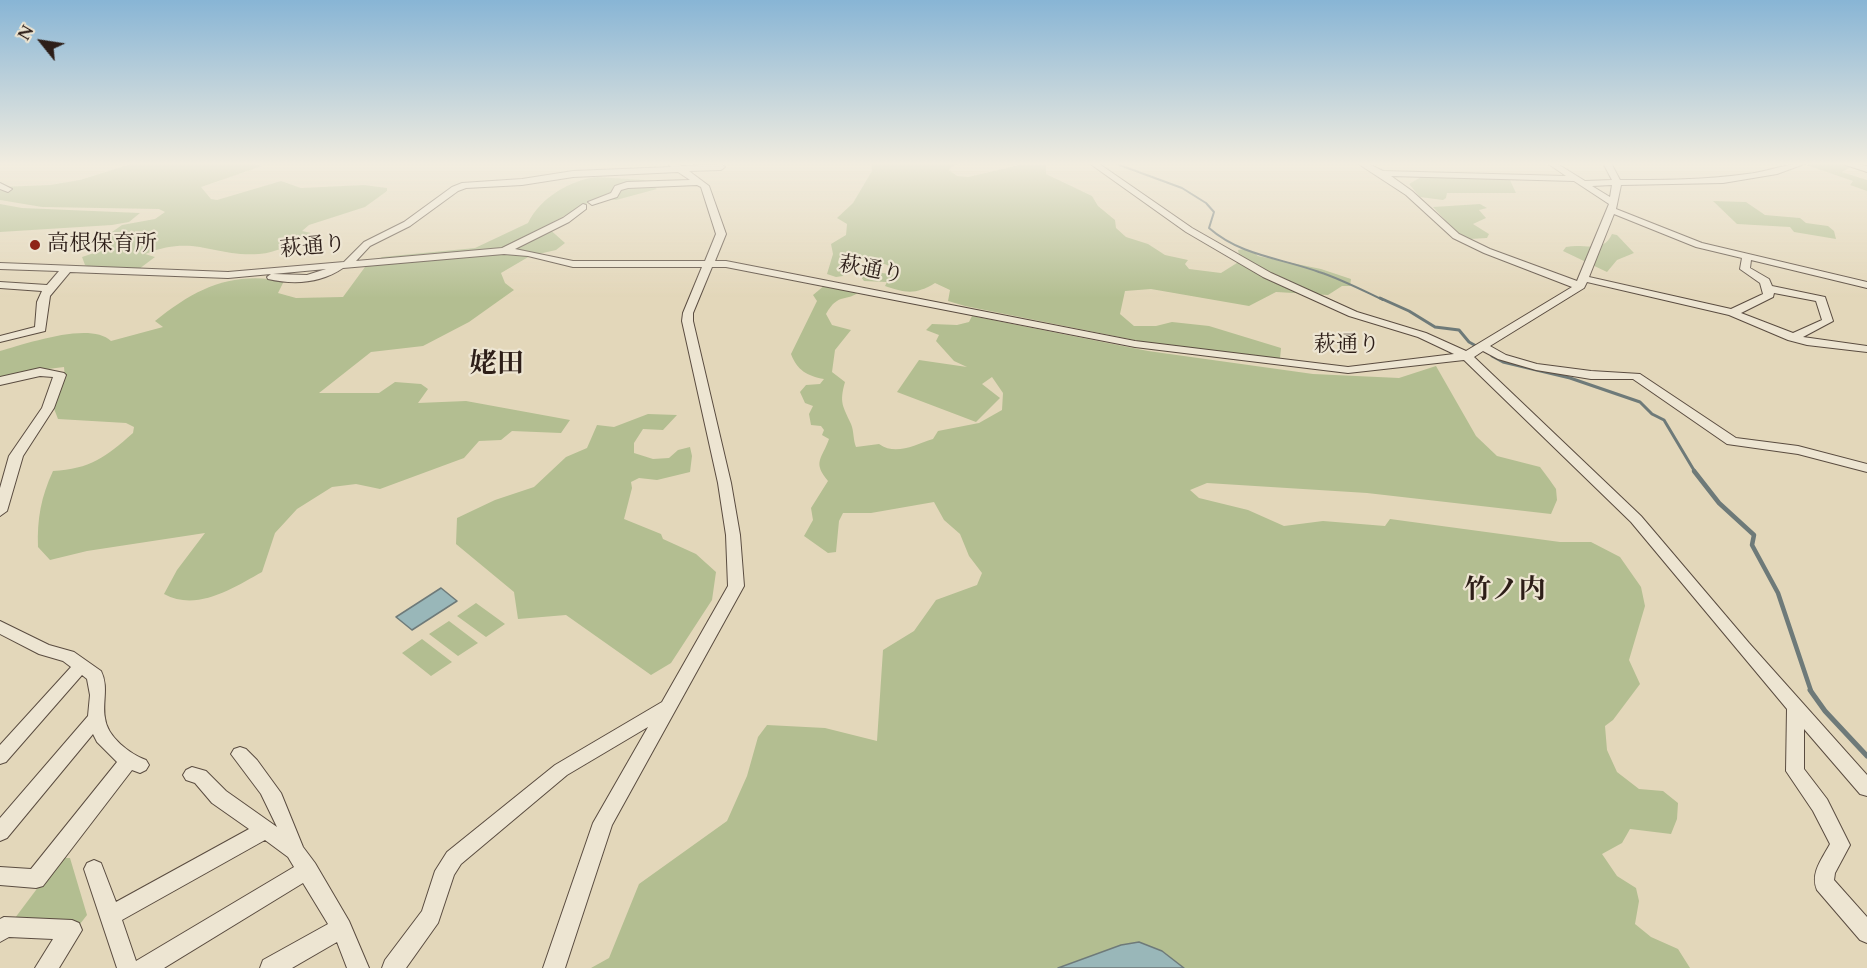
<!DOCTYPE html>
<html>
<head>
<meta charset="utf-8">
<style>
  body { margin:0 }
  #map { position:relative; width:1867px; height:968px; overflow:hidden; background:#e3d7ba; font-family:Cardo,serif }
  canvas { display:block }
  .north { position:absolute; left:12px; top:12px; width:60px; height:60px; -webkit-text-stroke:4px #ede5d2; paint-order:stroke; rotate:300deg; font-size:16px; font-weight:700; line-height:24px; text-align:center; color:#2d1e18 }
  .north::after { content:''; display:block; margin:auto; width:21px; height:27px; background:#2d1e18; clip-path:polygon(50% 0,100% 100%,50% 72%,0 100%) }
</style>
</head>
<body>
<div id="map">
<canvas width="1867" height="968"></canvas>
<div class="north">N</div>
</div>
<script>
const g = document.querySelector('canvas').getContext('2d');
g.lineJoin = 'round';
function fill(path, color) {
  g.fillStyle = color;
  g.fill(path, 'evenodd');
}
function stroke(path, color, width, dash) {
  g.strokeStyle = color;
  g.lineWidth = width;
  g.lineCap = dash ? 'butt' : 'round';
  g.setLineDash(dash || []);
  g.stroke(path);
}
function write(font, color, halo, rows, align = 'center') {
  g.font = font + ' Cardo,"Noto Serif JP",serif';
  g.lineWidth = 4.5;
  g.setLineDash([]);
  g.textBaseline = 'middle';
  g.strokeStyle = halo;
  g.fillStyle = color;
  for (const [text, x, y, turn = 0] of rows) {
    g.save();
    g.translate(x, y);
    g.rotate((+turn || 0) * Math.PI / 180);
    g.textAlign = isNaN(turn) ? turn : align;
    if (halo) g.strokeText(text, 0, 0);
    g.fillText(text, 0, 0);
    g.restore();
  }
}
fill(new Path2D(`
  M134,163H250L262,166L201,187L211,199L217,200L281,181L301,188L364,185L387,188V191L365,207L309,225L302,231L311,233C296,242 277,253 259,254C212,257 195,234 145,254L155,257L139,269L93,268L85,265L82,257L97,252L92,246L122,225L155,219L165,212L159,209L42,207L0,200V187L50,185L80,180Z
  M871,163H963L951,167L949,170L957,176L968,177L1019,165H1046V174L1092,196L1098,206L1115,220L1116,228L1126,237L1148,244L1165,255L1188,260L1185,264L1189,269L1221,273L1240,261L1238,250C1246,248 1252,250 1258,256L1321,269L1351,279L1350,286H1342L1328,295L1276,292L1249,306L1151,289L1125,291L1120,314L1134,326H1156L1172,322L1209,326L1281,348L1280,359L1169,347L965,306L948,301L950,290L935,283C916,295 905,293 885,286L887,282L864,281L861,277C873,269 883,274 896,275L901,270C886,266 880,260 863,258L855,266L841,272L843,276L836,277L827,274L833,254L831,244L846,235L847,224L837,218L853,203L872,171Z
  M1813,163H1839L1852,166L1842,172L1867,180V191L1850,185L1853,181L1806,165Z
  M597,177L644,180L657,189L616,200L597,198L546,226L565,243L556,250L530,256L501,273L505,283L514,290L469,322L423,346L371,352L319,393H379L395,382L421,384L428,389L418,403L466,401L570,420L561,433L512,431L501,440L479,441L464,458L380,489L356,484L332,487L297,509L275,533L262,572C233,588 197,612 164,594L177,570L205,533L87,551L50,560L38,547C37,519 41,497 53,471C90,469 106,457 133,433L134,427L126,423L58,419L53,406L65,378L64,367L24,372L0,379V351C26,344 90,321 111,341L163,327L155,321C196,288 231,271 284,281L278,293L296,298L343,297L365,267L382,257L475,248L528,223C540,198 570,180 597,177Z
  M1421,177L1509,178L1516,193H1447L1446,198L1443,200L1420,197L1409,184Z
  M1713,201L1746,202L1765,215L1800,218L1806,223L1828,226L1834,231L1836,239L1794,232L1790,227L1737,224Z
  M0,204L22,208L140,213L129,222L112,225L0,232Z
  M1480,204L1487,208L1479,210L1486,218L1473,224L1489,234L1487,238L1470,239L1459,235L1433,207Z
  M1612,234L1617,235L1634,253L1617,260L1607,272L1563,251L1566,247C1585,243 1603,254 1612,234Z
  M825,285L860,291C847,303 839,291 826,314L832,325L851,330L835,350L832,372L845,382C839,403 843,406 851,424C854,431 853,440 856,447L879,444C896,456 914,445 933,439L938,431L979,423L1002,410L1003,393L992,377L982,384L1000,398L976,422L897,392L919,360L967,367L954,361L936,341L939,335L926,330L932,324L957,325L969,322L972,316L1148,351L1313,374L1399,378L1436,366L1476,436L1497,456L1540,467L1549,479L1556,489L1557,500L1551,514L1367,493L1207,483L1190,490L1199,498L1248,510L1284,526L1323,521L1385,526L1390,519L1560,542H1591L1620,557L1641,587L1645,606L1629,660L1640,684L1613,720L1605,726L1607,750L1617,772L1639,789L1663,791L1678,803L1677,819L1671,834L1630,829L1622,843L1602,854L1617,876L1636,888L1639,901L1635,924L1651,937L1678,949L1690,968H1184L1162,951L1121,945L1058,968H591L609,958L639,884L727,821L747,776L758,737L767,725L825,728L877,741L883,650L914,631L936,600L977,585L982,573L969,556L960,534L944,520L934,502L871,513H843L839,521L836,552L828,553L804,536L813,520L811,508L828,481C812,462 822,459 829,439L822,435L824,430L821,426L811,425L809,414L813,406L805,403L800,392L806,385L820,384L824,379C807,376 797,370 791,354L817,301L813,295Z
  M648,414L677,415L663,430L643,429L634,443V453L653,459L669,458L678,450L690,447L692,456L690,472L657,480L639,478L631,482L632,488L624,519L661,534L663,539L696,554L716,572L712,600L671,663L651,675L566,615L518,619L514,592L456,544L457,518L495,500L534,487L566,457L587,448L597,425L614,427Z
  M476,603L505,624L486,637L457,616Z
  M449,621L478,643L458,656L429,634Z
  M422,639L452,662L431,676L402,653Z
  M60,858H70L87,915L80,924L12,922Z`), '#b3be91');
const water = new Path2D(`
  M441,588L457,601L412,630L396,617Z
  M1139,942L1162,951L1184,968H1058L1121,945Z`);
fill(water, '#99b7b9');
stroke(water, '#6e7a79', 1.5);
stroke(new Path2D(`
  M1114,163L1182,188L1206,203L1214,212L1209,228C1241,256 1281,258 1319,272C1341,279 1362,290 1383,300`), '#6e7a79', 2);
stroke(new Path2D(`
  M1380,298L1409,311L1435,327L1459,330L1469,342L1478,347
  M1492,356L1503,362L1570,378L1640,402L1652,414L1664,420L1695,472`), '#6e7a79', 3);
stroke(new Path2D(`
  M1694,471L1719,503L1754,535L1752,545L1778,593L1811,691`), '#6e7a79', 4.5);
stroke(new Path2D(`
  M1810,690L1825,711L1867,756`), '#6e7a79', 5);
const minor = new Path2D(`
  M667,163H676L682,166L721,164L725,167L721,170L689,171L709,186L726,234L715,261H726L1135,341L1348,367L1454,354L1418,337L1349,316L1263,277L1186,232L1089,163H1098L1192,228L1271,273L1357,312L1426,333L1466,351L1572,287L1484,253L1453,238L1406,195L1357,163H1367L1383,171L1566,176L1547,163H1556L1585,181L1612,180L1603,163H1611L1620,180C1663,180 1705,180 1747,174C1767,172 1787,163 1807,163L1777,174L1723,183L1621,185L1616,209L1702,243L1867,282V288L1751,260L1750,268L1769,279L1772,286L1825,297L1833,321L1803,337L1867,346V352L1807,345L1788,340L1729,315L1587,282L1584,288L1490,346L1506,355L1537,364L1591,371L1640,374L1736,438L1798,446L1867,464V472L1798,454L1727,444L1633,379H1591L1536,370L1498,359L1483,351L1474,357L1641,516L1749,643L1867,775V796L1860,794L1804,729V769L1827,799L1850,845L1835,873L1834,880L1867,917V943L1860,940L1817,890C1810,873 1822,859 1830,844L1813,811L1786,771L1787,709L1631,522L1464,360L1348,373L1135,347L726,267H712L693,313V321L731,483L740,535L744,586L612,825L565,968H543L593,823L648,727L567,775L461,864L454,875L438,923L406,968H382L385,960L422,911L435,871L447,852L555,765L662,702L728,586L726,535L718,483L682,321L683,313L702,267H573L528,256L504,254L343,268C321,283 294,285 268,279L267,277L271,274L228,278L70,272L50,296L45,331L0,342V336L35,327L37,302L42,291L0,288V282L47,285L59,271L0,269V263L228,272L344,262L364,242L404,222L452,187L462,183L522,179L573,171L671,167ZM678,172L690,180L627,182L615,186L611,193L588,202L592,205L617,197L621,190L628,188L697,185L701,187L716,234L705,261H573L515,249L569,222L586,209V205L583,204L563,218L502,248L356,261L370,246L410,226L458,191L466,188L522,185L573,177ZM1391,176L1574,181L1609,204L1577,281L1490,249L1459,234L1412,191ZM1612,185L1610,197L1592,186ZM1614,214L1696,247L1742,258L1740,269L1760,283L1763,294L1731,309L1589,277ZM326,269L307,275L273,274ZM1774,293L1816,301L1822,320L1793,333L1741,313L1773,297Z
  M1840,163H1852L1867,166V172Z
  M0,183L12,189L8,192L0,189Z
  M40,368L64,373L66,375L54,408L23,456L7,511L0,516V488L9,456L42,408L53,377L40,376L0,385V377Z
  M0,621L49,645L74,652L101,671C109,687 102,702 105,718C107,737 130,754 146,760L149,765L146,770L140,773L132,770L43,886L36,888L0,885V867L31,869L117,762L97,742L93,734L7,838L0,841V818L88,716L90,695L87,679L82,675L6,762L0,764V745L71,667L63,661L39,654L0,634Z
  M240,747L246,749L257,760L281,793L303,847L315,863L349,921L369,968H347L337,942L292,968H260L263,960L328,924L303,883L164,968H117L84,869L87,863L94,860L101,863L116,902L249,829L212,803L195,783L186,780L183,775L186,770L192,767L206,771L226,791L277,827L261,794L231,754L234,749ZM265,840L288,857L294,867L136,961L122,920Z
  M4,917L72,920L79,923L82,930L59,968H35L53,939L9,937L0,942V919Z`);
stroke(minor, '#5a4c40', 2);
fill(minor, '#ede5d2');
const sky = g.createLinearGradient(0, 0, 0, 298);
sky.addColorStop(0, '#88b5d5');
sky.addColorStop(0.55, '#f2ede0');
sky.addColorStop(1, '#f2ede000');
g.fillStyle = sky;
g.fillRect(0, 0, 1867, 298);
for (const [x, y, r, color] of [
  [35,245,6,"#8f2418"]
]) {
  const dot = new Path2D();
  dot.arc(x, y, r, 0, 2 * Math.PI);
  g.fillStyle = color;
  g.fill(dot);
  stroke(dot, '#ede5d2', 2);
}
write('22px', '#2d1e18', '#ede5d2', [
  ["高根保育所",47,245]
], 'left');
write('22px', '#2d1e18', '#ede5d2', [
  ["萩通り",313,248,-5],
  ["萩通り",871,271,11],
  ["萩通り",1347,346]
]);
write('bold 27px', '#2d1e18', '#ede5d2', [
  ["姥田",497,366],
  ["竹ノ内",1505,592]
]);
</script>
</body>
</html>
